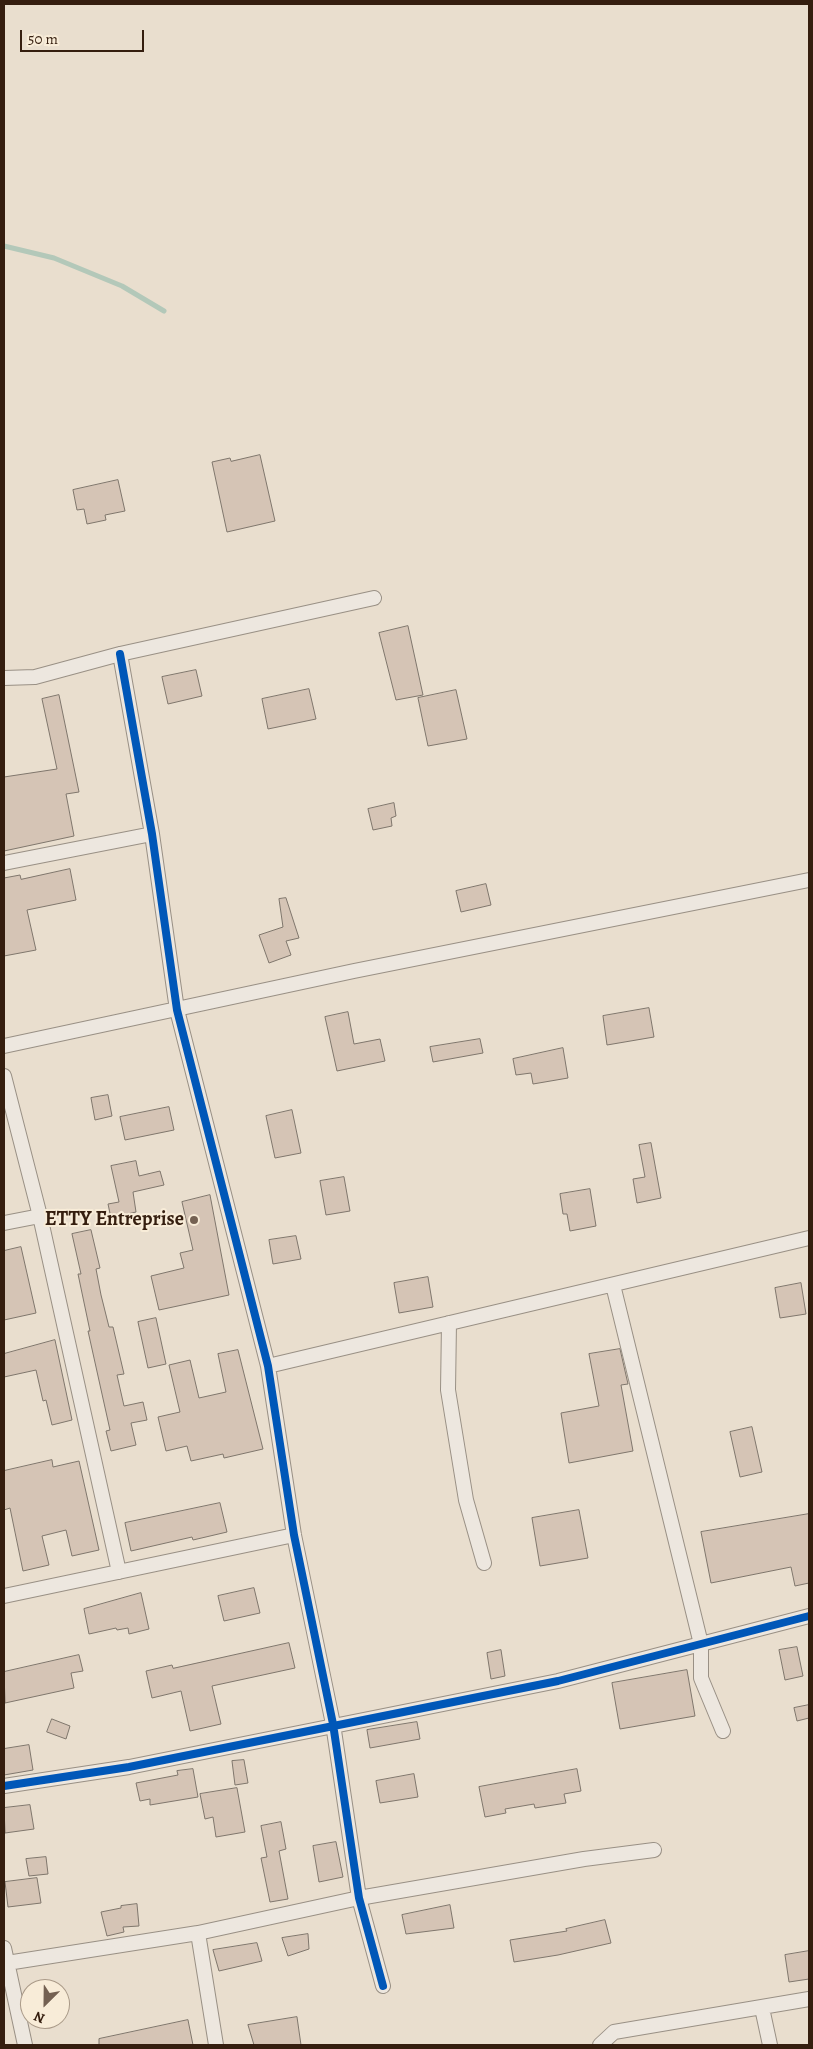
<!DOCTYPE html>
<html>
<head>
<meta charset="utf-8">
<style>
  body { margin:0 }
  #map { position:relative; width:813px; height:2049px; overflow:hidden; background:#e9dece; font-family:Alegreya,serif }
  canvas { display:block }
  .frame { position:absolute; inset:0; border:5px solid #351e0f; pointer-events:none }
  .north { position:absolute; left:20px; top:1979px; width:50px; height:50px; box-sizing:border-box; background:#f8ecd8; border:1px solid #aa9a88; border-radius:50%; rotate:203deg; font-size:14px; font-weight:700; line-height:20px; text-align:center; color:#351e0f }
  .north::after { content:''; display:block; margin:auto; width:18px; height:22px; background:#746152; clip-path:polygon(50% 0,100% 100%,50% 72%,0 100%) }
  .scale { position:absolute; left:20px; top:30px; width:124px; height:22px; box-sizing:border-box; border:2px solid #351e0f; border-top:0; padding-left:6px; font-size:15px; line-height:18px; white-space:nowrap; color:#351e0f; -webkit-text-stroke:4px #f8ecd8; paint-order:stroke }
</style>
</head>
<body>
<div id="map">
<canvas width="813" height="2049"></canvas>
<div class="frame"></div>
<div class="north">N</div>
<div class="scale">50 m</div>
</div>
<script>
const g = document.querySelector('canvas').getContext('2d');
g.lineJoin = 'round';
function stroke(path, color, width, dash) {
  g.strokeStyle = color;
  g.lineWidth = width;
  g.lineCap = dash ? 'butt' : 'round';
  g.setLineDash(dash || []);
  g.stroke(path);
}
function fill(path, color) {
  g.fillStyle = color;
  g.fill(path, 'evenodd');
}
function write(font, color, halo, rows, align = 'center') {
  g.font = font + ' Alegreya,serif';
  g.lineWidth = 4;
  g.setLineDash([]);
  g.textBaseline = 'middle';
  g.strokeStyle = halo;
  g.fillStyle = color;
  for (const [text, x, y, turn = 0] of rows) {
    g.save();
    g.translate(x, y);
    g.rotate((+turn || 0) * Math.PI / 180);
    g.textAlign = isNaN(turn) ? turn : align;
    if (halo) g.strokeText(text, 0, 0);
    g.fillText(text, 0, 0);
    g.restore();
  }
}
stroke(new Path2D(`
  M4,246L54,258L122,286L164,311`), '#b3c8b9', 5);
const building = new Path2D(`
  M260,455L275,521L227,532L212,462L230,458L231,461Z
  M118,480L125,511L105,515L106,520L87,524L84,509L77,510L73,490Z
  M408,626L423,695L396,700L379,633Z
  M196,670L202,696L168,704L162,677Z
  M309,689L316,719L268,729L262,699Z
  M456,690L467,739L428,746L418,698Z
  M59,695L79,792L66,794L74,836L4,851V777L57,769L42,699Z
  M394,803L396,816L391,818L392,826L373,830L368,809Z
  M70,869L76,900L27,910L36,950L4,956V878L20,875L21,879Z
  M486,884L491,905L461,912L456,891Z
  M286,898L299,938L286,941L291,955L269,963L259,935L283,927L279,899Z
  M649,1008L654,1037L607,1045L603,1016Z
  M348,1012L354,1044L380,1039L385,1061L337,1071L325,1017Z
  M480,1039L483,1053L433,1062L430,1047Z
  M563,1048L568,1078L533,1084L531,1073L516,1075L513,1059Z
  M108,1095L112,1116L95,1120L91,1098Z
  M169,1107L174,1130L125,1140L120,1117Z
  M292,1110L301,1153L275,1158L266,1116Z
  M651,1143L661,1198L637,1203L633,1179L645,1177L639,1145Z
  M136,1161L139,1176L160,1171L164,1185L133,1192L136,1212L111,1218L108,1204L119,1202L111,1166Z
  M344,1177L350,1211L326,1215L320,1181Z
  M590,1189L596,1226L570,1231L567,1214H563L560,1194Z
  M210,1195L229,1295L159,1310L151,1276L184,1268L180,1253L193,1250L182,1202Z
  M91,1230L100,1268L96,1269L101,1295L109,1327H113L124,1374L117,1375L124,1406L143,1402L147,1420L131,1423L136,1445L111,1451L106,1431L110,1430L88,1331H90L78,1274H81L72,1234Z
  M296,1236L301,1259L273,1264L269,1240Z
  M21,1247L36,1313L4,1320V1251Z
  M428,1277L433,1307L399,1313L394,1283Z
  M801,1283L806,1314L780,1318L775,1288Z
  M156,1318L166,1364L148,1368L138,1322Z
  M55,1340L72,1420L52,1425L46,1400L43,1401L36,1370L4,1377V1354Z
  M620,1349L628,1384L621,1385L633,1451L569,1463L561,1413L599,1406L589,1354Z
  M238,1350L263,1449L224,1458L223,1454L191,1461L187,1446L166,1451L158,1417L180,1412L169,1365L190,1360L199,1398L226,1392L218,1354Z
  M752,1427L762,1472L740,1477L730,1432Z
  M52,1460L53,1467L79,1461L99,1550L72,1556L66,1530L42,1536L49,1565L23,1571L10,1508L4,1510V1471Z
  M220,1503L227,1532L193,1540L192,1537L131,1551L125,1523Z
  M579,1510L588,1558L540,1566L532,1518Z
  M809,1514V1583L795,1586L791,1567L711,1583L701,1532Z
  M254,1588L260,1613L224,1621L218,1596Z
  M141,1593L149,1629L129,1634L128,1628L117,1630L116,1628L89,1634L84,1609Z
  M289,1643L295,1668L212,1686L221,1724L190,1731L181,1691L152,1698L146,1671L172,1665L173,1668Z
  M797,1647L803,1676L785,1680L779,1650Z
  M501,1650L505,1676L491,1679L487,1653Z
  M79,1655L83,1671L71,1673L74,1688L5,1703L4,1672Z
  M687,1670L695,1716L620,1729L612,1683Z
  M809,1705V1718L797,1721L794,1708Z
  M52,1719L70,1726L66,1739L47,1732Z
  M417,1722L420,1739L370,1748L367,1730Z
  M29,1745L33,1770L4,1775V1749Z
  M244,1760L248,1783L235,1785L232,1761Z
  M193,1769L198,1797L150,1805V1799L140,1801L136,1783L178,1775L177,1771Z
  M577,1769L581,1791L564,1794L566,1803L535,1808L534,1804L505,1809L506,1813L485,1817L479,1787Z
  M414,1774L418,1797L380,1803L376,1781Z
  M237,1788L245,1832L216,1837L213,1817L205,1819L200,1794Z
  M30,1805L34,1829L5,1833L4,1808Z
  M281,1822L286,1849L279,1851L288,1899L270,1902L261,1858L267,1857L261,1826Z
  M336,1842L343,1877L319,1882L313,1846Z
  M46,1857L48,1874L29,1876L26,1859Z
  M37,1878L41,1903L8,1907L5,1882Z
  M137,1904L139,1926L123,1927L124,1932L107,1936L101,1912L121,1908V1906Z
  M450,1905L454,1928L406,1934L402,1915Z
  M605,1920L611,1943L558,1955L514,1962L510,1940L567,1931L566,1929Z
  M308,1934L309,1949L288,1956L282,1938Z
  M257,1943L262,1961L219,1971L213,1950Z
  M809,1951V1979L789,1982L785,1955Z
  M297,2017L301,2045H254L248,2025Z
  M188,2020L193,2045H99V2039Z`);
fill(building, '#d5c4b5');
stroke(building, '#7f766c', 1);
const street = new Path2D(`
  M120,654L152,834L177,1010L268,1366L294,1535L333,1724L359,1898L383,1986
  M4,678L35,677L120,654L374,598
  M4,863L152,834
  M4,1046L354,971L809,880
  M4,1076L40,1216L119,1572
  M4,1223L40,1216
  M613,1285L701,1644V1678L723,1731
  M449,1323L448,1390L466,1500L484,1563
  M268,1366L809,1238
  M4,1596L294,1535
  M4,1786L129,1767L558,1681L809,1616
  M198,1933L216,2045
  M4,1948L25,2045
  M7,1963L198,1933L359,1898L584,1859L654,1850
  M762,2008L770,2045
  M600,2045L614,2032L809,1999`);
stroke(street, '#999085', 16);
stroke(street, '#ede7df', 14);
stroke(new Path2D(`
  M120,654L152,834L177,1010L268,1366L294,1535L333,1724L359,1898L383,1986
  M4,1786L129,1767L558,1681L809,1616`), '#0057b8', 8);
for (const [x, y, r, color] of [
  [194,1220,5,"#746152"]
]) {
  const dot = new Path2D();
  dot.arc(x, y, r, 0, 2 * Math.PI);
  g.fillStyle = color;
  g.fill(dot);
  stroke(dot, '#f8ecd8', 2);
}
write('bold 20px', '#351e0f', '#f8ecd8', [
  ["ETTY Entreprise",184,1220]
], 'right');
</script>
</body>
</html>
